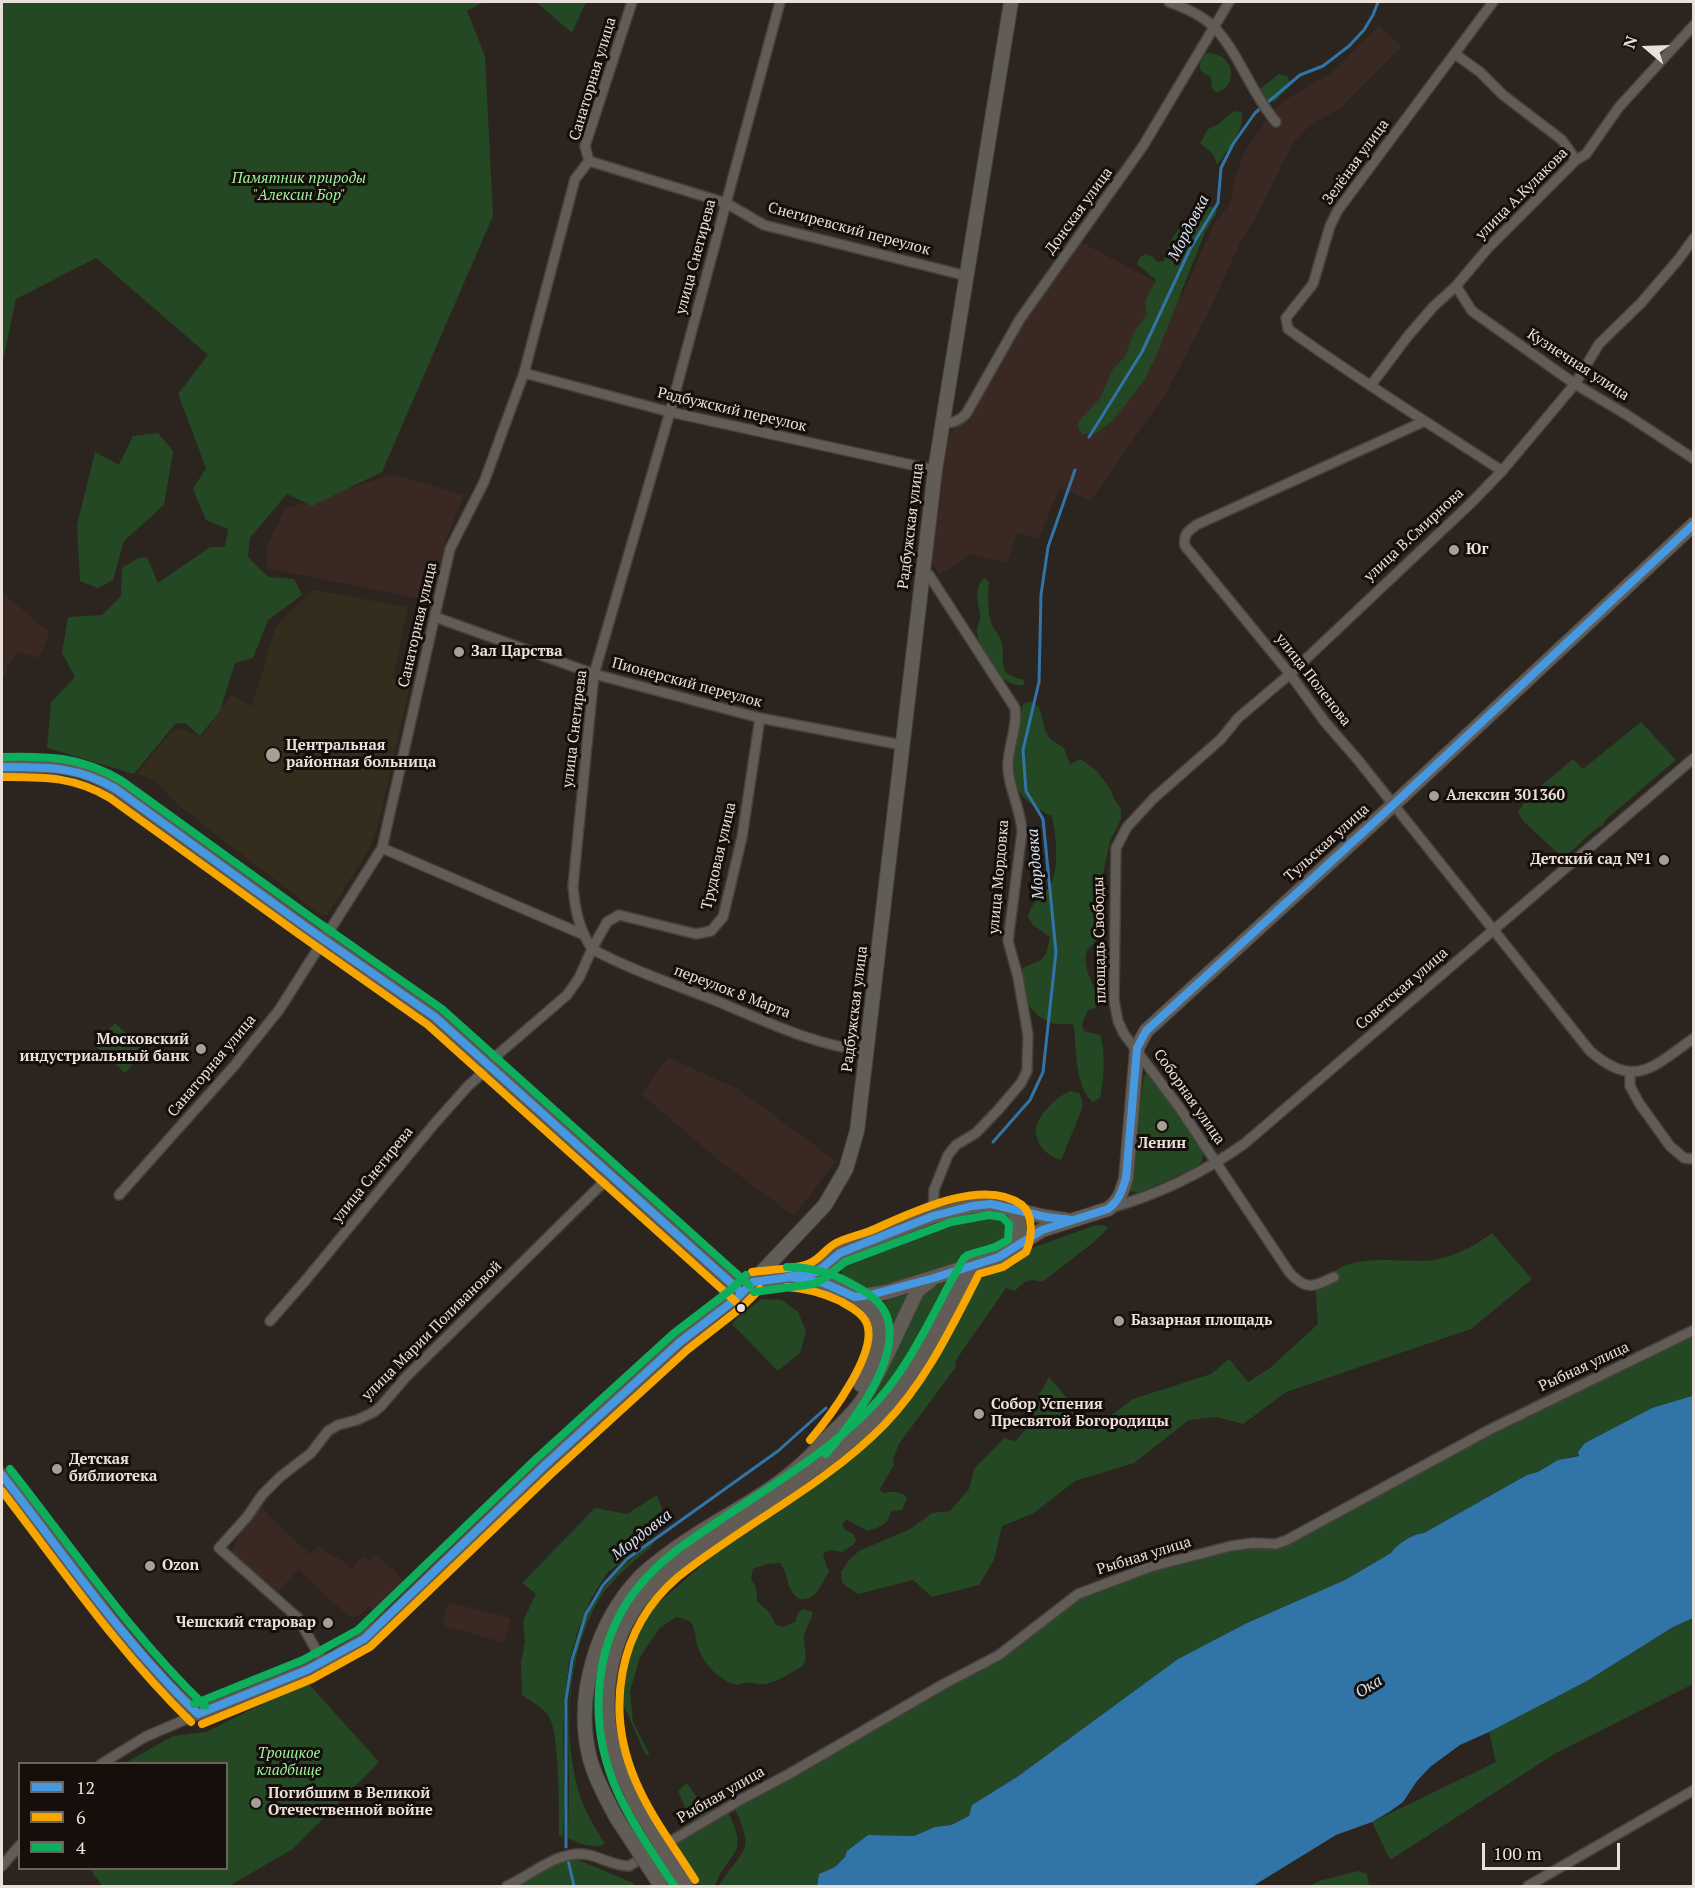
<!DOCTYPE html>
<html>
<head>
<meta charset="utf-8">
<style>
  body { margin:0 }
  #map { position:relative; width:1695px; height:1888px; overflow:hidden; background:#2c241f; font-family:"PT Serif",serif }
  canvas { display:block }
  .frame { position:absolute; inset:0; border:3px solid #eae0d9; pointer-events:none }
  .legend { position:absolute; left:18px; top:1762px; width:210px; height:108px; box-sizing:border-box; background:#150e0a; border:2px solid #6a625d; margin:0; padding:8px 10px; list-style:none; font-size:18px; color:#eae0d9 }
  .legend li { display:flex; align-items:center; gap:12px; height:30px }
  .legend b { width:30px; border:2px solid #6a625d }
  .north { position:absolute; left:1617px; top:18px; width:60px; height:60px; -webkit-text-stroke:4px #150e0a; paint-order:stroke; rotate:289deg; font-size:16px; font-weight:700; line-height:24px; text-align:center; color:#eae0d9 }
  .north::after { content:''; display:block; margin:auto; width:21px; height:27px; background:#eae0d9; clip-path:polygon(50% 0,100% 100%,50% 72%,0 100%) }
  .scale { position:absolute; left:1482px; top:1843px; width:138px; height:27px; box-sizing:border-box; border:3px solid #eae0d9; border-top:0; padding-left:8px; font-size:18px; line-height:21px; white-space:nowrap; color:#eae0d9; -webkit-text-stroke:4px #150e0a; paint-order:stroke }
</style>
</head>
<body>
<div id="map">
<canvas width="1695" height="1888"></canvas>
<div class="frame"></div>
<ul class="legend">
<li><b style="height:8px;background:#4699e1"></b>12</li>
<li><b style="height:8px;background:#f7a600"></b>6</li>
<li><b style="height:8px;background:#0daf5c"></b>4</li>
</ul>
<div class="north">N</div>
<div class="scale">100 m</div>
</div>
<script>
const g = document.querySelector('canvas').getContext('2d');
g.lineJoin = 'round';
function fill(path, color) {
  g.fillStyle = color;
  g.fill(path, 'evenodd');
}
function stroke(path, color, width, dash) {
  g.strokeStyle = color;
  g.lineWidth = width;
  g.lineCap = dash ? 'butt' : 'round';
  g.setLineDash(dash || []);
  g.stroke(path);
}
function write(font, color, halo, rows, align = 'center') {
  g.font = font + ' "PT Serif",serif';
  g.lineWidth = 6;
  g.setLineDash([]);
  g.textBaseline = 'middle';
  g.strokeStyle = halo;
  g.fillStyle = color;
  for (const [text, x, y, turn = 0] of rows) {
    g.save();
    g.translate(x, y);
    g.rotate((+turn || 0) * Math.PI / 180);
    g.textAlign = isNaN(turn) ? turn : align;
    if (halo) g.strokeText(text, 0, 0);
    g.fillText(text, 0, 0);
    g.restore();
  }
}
fill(new Path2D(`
  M1379,26L1402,47L1339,109L1308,127L1295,141L1280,168L1259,212L1241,241L1209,311L1166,393L1091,500L1059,488L1039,539L1017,533L1007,563L969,554L955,566L939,574L930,558L935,503L947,435L961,423L1005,348L1079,241L1182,296L1214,224L1230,204L1235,176L1245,151L1267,119L1283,101L1331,73Z
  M393,474L464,495L446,540L431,601L267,568V546L285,509Z
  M2,592L50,633L39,658L17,651L2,680Z
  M668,1057L738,1089L836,1161L794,1216L721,1162L641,1094Z
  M260,1504L271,1518L310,1554L320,1545L327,1552L346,1563L351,1570L363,1556L369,1560L374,1554L392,1568L411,1589L397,1586L374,1610L369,1607L359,1615L352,1618L326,1597L299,1569L277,1593L254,1576L232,1552L239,1534Z
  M448,1602L511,1618L504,1643L443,1625Z`), '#3a2822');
fill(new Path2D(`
  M313,590L408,607L393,678L411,682L378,826L368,852L327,915L322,916L179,806L157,782L137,773L171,732L181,728L201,738L231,695L252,706L276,626Z`), '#342c1c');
fill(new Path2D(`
  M2,2H484L467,11L485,56L493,216L382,472L312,506L287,494L250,538L248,557L268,577L294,579L302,595L268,620L253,658L235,663L220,711L200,736L185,723L175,724L134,774L47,748L51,702L75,677L62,653L68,617L102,615L121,596L122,568L138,558L147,557L158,583L210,547H225L228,530H230L206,520L193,489L206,468L178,394L208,355L96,258L16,299L2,366Z
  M536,2H586L572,33Z
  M1208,53C1241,55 1234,93 1215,92L1212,88L1211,77C1198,71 1197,67 1204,55Z
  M1279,74L1287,76L1291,85L1275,101L1265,102L1261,88Z
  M1236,111L1241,112C1246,128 1229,147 1221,160L1217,164L1213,154L1200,143L1208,129C1224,124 1224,115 1236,111Z
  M1209,207H1217L1216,214L1205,232L1156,356L1144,381L1113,420L1097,433L1082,434L1078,428L1079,421L1101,397L1113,369L1125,357L1133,334L1147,315L1145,301L1156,280L1137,264L1140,257L1146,254L1153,257L1157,262L1164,261L1171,240L1181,226L1187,225L1193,229Z
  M158,433L173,451L164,505L124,541L113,580L98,588L80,581L77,525L95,452L119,465L133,436Z
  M984,578L989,582C988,596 987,611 992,625C994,630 1000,635 1001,641C1008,663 992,673 1025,680L1023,685C1001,689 979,651 977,632C976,628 979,623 980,618C980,605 972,590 984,578Z
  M1031,701L1039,707L1046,732L1050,739L1064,748L1070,764L1081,759L1097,771L1111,790L1113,797L1121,809V819L1110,841L1097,903L1100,937C1096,941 1090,946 1087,951C1081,966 1095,988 1101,1002L1095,1008L1088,1010L1082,1024L1084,1031L1100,1035C1106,1050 1104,1082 1100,1098L1093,1102C1075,1088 1076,1047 1074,1025C1068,1023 1060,1025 1055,1024C1031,1018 1016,992 1023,968L1041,960L1046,954L1050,937L1033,925L1028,917C1034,898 1036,904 1047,890C1061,873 1056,838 1052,816C993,789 1014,755 1023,704Z
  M1641,722L1676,760L1605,820L1603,825C1587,833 1575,852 1562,857L1523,821L1518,812L1529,796L1573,759L1583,769Z
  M115,1023L145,1050L125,1073L94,1045Z
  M1149,1071L1153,1074L1204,1153L1202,1161L1197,1167L1139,1193L1130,1191L1129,1184L1144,1076Z
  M1071,1091L1079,1093L1082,1100V1109L1061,1160C1047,1157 1035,1143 1036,1129C1038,1114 1058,1095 1071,1091Z
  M987,1212C1016,1214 1024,1239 996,1252L864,1292C845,1289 832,1272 850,1257Z
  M1096,1225L1106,1226L1108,1228L1094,1242L1042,1282C1029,1278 1024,1281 1015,1291L1006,1288L956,1360L955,1368L899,1444L893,1459L894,1465L880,1489L883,1493C892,1492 900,1490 907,1498L902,1510L891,1511C889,1525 879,1527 868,1531L847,1520L843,1523V1528L854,1535L856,1540L853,1545L842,1552L831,1550L825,1552L823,1556L829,1572C820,1585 817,1601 799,1599C785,1588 789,1574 780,1563L767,1564L753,1569L751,1580C757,1586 757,1593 757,1601L770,1613L776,1625L782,1627L795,1622L798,1613L803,1609L813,1612C811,1621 806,1626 804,1636C803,1646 809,1656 803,1666C793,1671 781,1680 769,1683C757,1687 751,1679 736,1685C717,1679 704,1665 697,1645C695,1639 696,1632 693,1626C690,1620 683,1618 676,1617L660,1628L640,1657L630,1691L633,1722L650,1756L645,1754L625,1708L617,1701L622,1663L633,1634L649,1611L719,1550L779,1512L851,1460L883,1430L937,1356L952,1331L969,1293L978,1280L1017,1264L1029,1249Z
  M1492,1233L1532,1279L1471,1329L1286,1392L1243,1424L1217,1417L1189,1420L1134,1463L1075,1481L1034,1513L1002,1526L994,1560L979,1585L932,1597L913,1580L858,1594L842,1583L841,1572L849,1560L859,1551L910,1529L932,1513L950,1511L969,1489L974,1469L1004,1438L1015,1441L1030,1425L1025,1413L1042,1390L1049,1377L1093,1429L1133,1399L1211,1374L1229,1359L1248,1382L1270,1368L1318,1324L1315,1282C1327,1276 1340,1266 1353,1263C1376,1258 1400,1261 1423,1261C1448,1260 1472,1248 1492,1233Z
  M957,1278C932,1326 909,1377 871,1416C857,1430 839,1442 824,1455L863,1408L921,1295L931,1287Z
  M909,1294L886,1347L885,1329L872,1305Z
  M762,1299L782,1300L798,1312L806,1331L800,1353L778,1371L732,1324L739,1316Z
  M1693,1327V1396L1652,1408L1585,1443L1579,1455L1558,1460L1538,1472L1527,1475L1424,1533C1412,1534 1397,1544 1391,1553L1345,1580L1247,1623L1178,1659L1017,1777L972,1805L969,1816L951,1825L935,1827L914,1836L867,1835L835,1867L819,1874L817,1886H719C726,1872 741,1859 745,1846C748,1836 737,1812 731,1802L789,1772L995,1654L1060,1603L1149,1564L1275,1541Z
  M657,1495L664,1515L655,1534L607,1573L591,1599L578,1630L569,1663L565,1699L563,1733L565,1797L563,1837L559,1836C559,1813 560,1731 548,1715C542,1707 530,1701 522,1695L521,1662L525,1642L523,1621L536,1594L522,1583L595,1508L627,1514Z
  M655,1541C652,1547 645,1552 639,1557C627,1567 614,1579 604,1592C566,1646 560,1743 583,1804C589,1818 597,1831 605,1844C593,1849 580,1844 568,1838C568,1818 569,1798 569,1778C568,1700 563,1616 629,1561C637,1554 646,1546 655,1541Z
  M1693,1618V1684L1556,1753L1390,1860L1372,1822L1496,1762L1489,1732L1587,1681L1673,1627Z
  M614,1636L602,1697L640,1821L631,1826C624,1811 615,1796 609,1780C591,1732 597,1684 614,1636Z
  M307,1682L379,1762L293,1849L229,1886H102L90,1869L226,1868V1764L125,1763L173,1736L206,1732Z
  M687,1783L703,1807L709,1810V1816L696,1822L690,1818L678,1791Z
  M728,1812C750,1857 729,1849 715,1886H700L673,1847L694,1831L713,1823Z
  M574,1858L633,1883L634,1886H519L550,1866Z
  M1358,1871L1367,1874L1369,1886H1310L1319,1881Z`), '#234823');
fill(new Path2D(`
  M1692,1396L1693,1618L1673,1627L1587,1681L1489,1732L1460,1745L1430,1767L1417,1781L1403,1802L1389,1812L1372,1822L1336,1835L1253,1886H817L819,1874L835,1867L845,1857L847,1851L868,1835L914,1836L935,1827L951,1825L969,1816L972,1805L1017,1777L1178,1659L1247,1623L1345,1580L1391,1553C1397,1544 1412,1534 1424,1533L1527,1475L1538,1472L1558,1460L1579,1456L1578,1452L1585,1443L1652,1408Z`), '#3175a8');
stroke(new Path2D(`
  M1089,437L1142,352L1190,249L1218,203L1221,168L1233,144L1255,113L1300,75L1323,66L1349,46L1364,30L1373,15L1378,2
  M993,1142L1030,1100L1043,1072L1056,952L1043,819L1026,791L1023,750L1039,682L1041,595L1048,547L1075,470
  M566,1847V1700L572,1660L586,1614L603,1585L627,1559L778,1451L826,1408
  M568,1860L574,1886`), '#3175a8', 3);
const minor = new Path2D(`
  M1169,2C1186,8 1202,15 1214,27C1239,53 1251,93 1276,122
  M1493,2L1338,210L1330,226L1313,284L1286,318L1288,329C1357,379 1430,424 1502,471
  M1455,54L1480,72L1503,95L1562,140L1576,160
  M589,161L726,203L764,225L967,276
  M1456,286L1472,311L1575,384L1627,415L1694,459
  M524,373L670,412L935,470
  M1371,385L1408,336L1433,307L1456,286L1488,248L1576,160L1586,154L1619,107L1694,25
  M1425,421L1196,525C1187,532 1183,535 1185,546L1290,674L1325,722L1358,760L1590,1051C1635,1090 1653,1067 1694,1038
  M943,423C953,423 959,421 966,414L1020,319L1143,146L1229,2
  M921,574L929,575L1015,708C1018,728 1007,748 1008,768C1009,790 1021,809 1022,832L1008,941L1018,977L1028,1035L1027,1071L1021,1083L998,1110L976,1133L956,1145L948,1155L934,1190L933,1216
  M435,617L594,674L760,718L902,745
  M760,718L742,837L723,917L711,931L696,934L619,915L607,922L592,949C631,970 673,984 714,1000C763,1020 813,1045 866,1051
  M382,848L582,934
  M1630,1073V1086L1639,1103L1670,1146L1684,1158L1694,1159
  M119,1195L234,1066L279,1010L382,848L450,549L484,482L524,373L575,179L589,161L585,146L632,2
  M1110,1208C1157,1195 1204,1172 1244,1144L1694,758
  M1334,1277C1313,1287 1306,1291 1289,1272L1179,1107L1124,1034L1118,1021L1114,1000L1116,848L1127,827L1154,798L1221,739L1238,718L1290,674L1470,504L1502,471L1575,384L1599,344L1641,303L1678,260L1694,238
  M270,1321L305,1281L435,1123L469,1085L485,1071L488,1063L567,995L579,978L592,949C579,929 575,910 573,886L594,674L670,412L780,2
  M323,1662L298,1618L219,1548L247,1517L262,1495L280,1477L311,1453L328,1431L338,1425L357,1420L374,1412L381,1406L406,1377L611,1175
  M101,1764L145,1737L198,1714
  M2,1866L20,1845
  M507,1886C532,1875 560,1848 589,1855C603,1858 614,1866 629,1866L742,1799L789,1774L942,1685L999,1655L1078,1594L1150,1567L1231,1546L1253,1543L1276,1544L1287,1540L1489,1430L1694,1330
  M1528,1886L1694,1790`);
const tertiary = new Path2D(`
  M2,767C48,767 75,762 116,789L306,927L435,1017L742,1293L680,1342L544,1466L393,1613L364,1639L337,1655L307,1670L198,1714C122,1645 66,1555 2,1475`);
const secondary = new Path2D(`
  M1012,1210C1022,1221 1019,1231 1018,1246
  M799,1278C828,1284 883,1296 879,1336C878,1353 868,1370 861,1385
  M753,1282L811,1274L817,1272L840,1253L933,1216L972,1206L991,1204L1046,1217L1066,1220
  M742,1293L825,1205L846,1169L857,1131L935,470L1011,2
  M855,1297L887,1292L999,1257L1042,1230L1108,1209C1120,1201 1122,1191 1126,1178L1137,1048L1146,1031L1393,805L1694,524
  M636,1804C628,1787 620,1772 615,1754C598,1698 610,1631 651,1588C668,1569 690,1555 711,1540C766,1500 826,1466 875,1419C915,1379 945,1315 972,1265
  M616,1817C606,1798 596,1780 590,1759C574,1698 596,1623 640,1577C649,1568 661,1559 672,1551C715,1519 768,1497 807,1459C814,1453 819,1446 826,1439C840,1425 855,1413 865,1396C886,1362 900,1324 918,1290L930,1281`);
stroke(minor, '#47403b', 12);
stroke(tertiary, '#47403b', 15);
stroke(secondary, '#47403b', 16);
stroke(minor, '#625c57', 9);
stroke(tertiary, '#625c57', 12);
stroke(secondary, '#625c57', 14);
const secondaryBridge = new Path2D(`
  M636,1804L686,1886
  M616,1817L661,1886`);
stroke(secondaryBridge, '#47403b', 16, []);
stroke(secondaryBridge, '#625c57', 14);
stroke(new Path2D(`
  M2,767C46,767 77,766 116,789L306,927L435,1017L742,1293
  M787,1277L817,1272L840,1253L933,1216L972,1206L991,1204L1046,1217L1072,1220
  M753,1282L791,1277L824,1283L855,1297L870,1295L934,1278L999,1257L1042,1230L1108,1209C1119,1201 1122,1191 1126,1178L1137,1048L1146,1031L1393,805L1694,524
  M2,1475C66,1557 123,1642 198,1714
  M198,1714L307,1670L364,1639L544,1466L680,1342L736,1299L753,1282`), '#4699e1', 8);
stroke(new Path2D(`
  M2,777C44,777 73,776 110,798L300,935L428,1025L735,1301
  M787,1287C805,1288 823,1293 840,1301C849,1306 863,1313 867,1324C878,1353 829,1418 810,1440
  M2,1491C63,1570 119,1652 191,1722
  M202,1724L312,1679L370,1647L551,1474L687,1350L742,1307L760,1289
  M695,1880C675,1848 651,1817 636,1782C605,1711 617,1629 678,1577C744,1524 824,1486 884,1425C926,1382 952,1326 979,1274L1003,1267L1026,1252C1032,1239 1034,1215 1022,1205C983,1176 909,1214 870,1231C859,1235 846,1238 836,1243C826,1248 820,1259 810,1263C798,1269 767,1270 752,1272`), '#f7a600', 8);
stroke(new Path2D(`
  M2,757C48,756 81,756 122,781L312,918L442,1009L749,1285
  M787,1267C812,1267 836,1274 857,1287C870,1294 884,1304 888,1320C899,1362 852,1423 826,1454
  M10,1469C74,1550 131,1635 205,1706
  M194,1704L303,1660L358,1630L537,1458L673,1334L729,1291L746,1275
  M674,1886C655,1856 633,1826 618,1793C586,1723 592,1635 647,1577C670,1552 701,1533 729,1514C777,1482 827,1452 868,1411C911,1368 933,1311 964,1258L968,1255L995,1247L1008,1240L1009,1224L1002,1217L989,1215L951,1222L845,1262L825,1278L814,1284L754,1292`), '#0daf5c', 8);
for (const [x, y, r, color] of [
  [1454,550,6,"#a89e98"],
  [459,652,6,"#a89e98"],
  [273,755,8,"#a89e98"],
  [1434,796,6,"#a89e98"],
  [1664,860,6,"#a89e98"],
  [201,1049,6,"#a89e98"],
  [1162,1126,6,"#a89e98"],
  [741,1308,5,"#eae0d9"],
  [1119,1321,6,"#a89e98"],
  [979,1414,6,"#a89e98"],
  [57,1469,6,"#a89e98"],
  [150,1566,6,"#a89e98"],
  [328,1623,6,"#a89e98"],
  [256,1803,6,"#a89e98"]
]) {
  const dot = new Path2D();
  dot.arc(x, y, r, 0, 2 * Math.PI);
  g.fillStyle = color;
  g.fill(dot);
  stroke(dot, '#150e0a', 2);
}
write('15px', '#eae0d9', '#150e0a', [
  ["Санаторная улица",593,79,-73],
  ["Зелёная улица",1356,162,-54],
  ["улица А.Кулакова",1522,194,-45],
  ["Донская улица",1079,211,-54],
  ["Снегиревский переулок",849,229,15],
  ["улица Снегирева",696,257,-75],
  ["Кузнечная улица",1578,365,33],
  ["Радбужский переулок",732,410,13],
  ["Радбужская улица",911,526,-83],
  ["улица В.Смирнова",1414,535,-43],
  ["Санаторная улица",418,625,-77],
  ["улица Поленова",1313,680,52],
  ["Пионерский переулок",687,683,15],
  ["улица Снегирева",575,729,-83],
  ["Тульская улица",1327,843,-42],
  ["Трудовая улица",719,856,-77],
  ["улица Мордовка",999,877,-85],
  ["площадь Свободы",1100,940,-91],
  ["Советская улица",1402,989,-41],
  ["переулок 8 Марта",732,992,21],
  ["Радбужская улица",855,1009,-83],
  ["Санаторная улица",212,1066,-50],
  ["Соборная улица",1189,1097,55],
  ["улица Снегирева",373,1175,-51],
  ["улица Марии Поливановой",432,1331,-45],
  ["Рыбная улица",1584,1367,-25],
  ["Рыбная улица",1144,1556,-17],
  ["Рыбная улица",721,1795,-30]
]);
write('italic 15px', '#9df49e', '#150e0a', [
  ["Памятник природы",299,179],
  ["\"Алексин Бор\"",299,196],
  ["Троицкое",289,1754],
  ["кладбище",289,1771]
]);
write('bold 15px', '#eae0d9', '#150e0a', [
  ["Юг",1466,550],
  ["Зал Царства",471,652],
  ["Центральная",286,746],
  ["районная больница",286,763],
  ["Алексин 301360",1446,796],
  ["Детский сад №1",1652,860,"right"],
  ["Московский",189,1040,"right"],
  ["индустриальный банк",189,1057,"right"],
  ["Ленин",1162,1144,"center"],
  ["Базарная площадь",1131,1321],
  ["Собор Успения",991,1405],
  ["Пресвятой Богородицы",991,1422],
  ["Детская",69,1460],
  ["библиотека",69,1477],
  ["Ozon",162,1566],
  ["Чешский старовар",316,1623,"right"],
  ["Погибшим в Великой",268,1794],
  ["Отечественной войне",268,1811]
], 'left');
write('italic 16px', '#d2e4f4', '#150e0a', [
  ["Мордовка",1189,228,-63],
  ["Мордовка",1036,864,-95],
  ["Мордовка",642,1535,-38],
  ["Ока",1369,1687,-32]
]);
</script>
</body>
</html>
